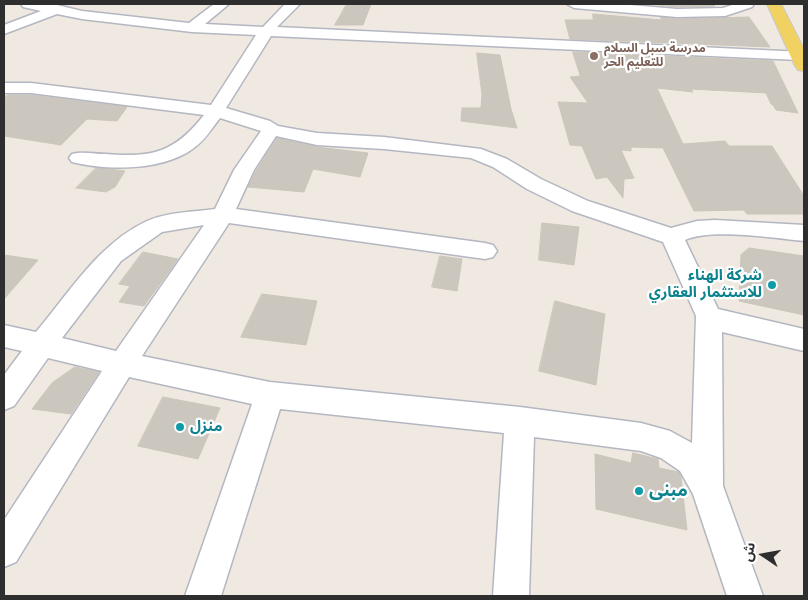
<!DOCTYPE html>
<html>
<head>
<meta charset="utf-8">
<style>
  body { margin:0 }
  #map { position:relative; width:808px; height:600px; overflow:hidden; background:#efe9e1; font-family:Roboto,"Noto Sans Arabic",sans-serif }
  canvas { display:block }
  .frame { position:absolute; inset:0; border:5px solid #2e2e2e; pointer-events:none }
  .north { position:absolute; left:738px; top:530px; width:50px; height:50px; -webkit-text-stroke:4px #fff; paint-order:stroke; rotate:282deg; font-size:14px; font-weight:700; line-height:20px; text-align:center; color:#2e2e2e }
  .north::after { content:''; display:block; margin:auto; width:18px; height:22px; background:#2e2e2e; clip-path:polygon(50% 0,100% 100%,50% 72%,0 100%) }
</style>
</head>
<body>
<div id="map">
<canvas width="808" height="600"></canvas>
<div class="frame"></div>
<div class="north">ش</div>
</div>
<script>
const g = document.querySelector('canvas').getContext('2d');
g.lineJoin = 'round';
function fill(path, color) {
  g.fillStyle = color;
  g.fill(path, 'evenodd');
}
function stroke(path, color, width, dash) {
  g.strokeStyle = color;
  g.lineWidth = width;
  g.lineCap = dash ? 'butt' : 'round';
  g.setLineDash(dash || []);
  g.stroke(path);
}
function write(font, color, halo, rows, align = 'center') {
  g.font = font + ' Roboto,"Noto Sans Arabic",sans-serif';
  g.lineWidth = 4.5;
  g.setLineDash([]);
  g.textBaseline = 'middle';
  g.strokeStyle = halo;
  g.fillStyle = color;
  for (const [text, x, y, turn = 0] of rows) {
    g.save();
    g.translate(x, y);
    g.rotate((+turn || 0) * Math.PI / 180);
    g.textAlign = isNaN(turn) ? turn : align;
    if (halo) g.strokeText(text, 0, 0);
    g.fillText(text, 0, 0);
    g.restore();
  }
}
const building = new Path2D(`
  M347,4H371L363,25H335Z
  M651,4H713L715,6L677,7Z
  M593,14L662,20L660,17L677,19L749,17L770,47L570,39L565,20H593Z
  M573,52L773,61L798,113L776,110L773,105L771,104L766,93L691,89L693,92L657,88L683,144L725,141L729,146H772L804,196V214H747L744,210L694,211L663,148L631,147V151L621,150L634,178L624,179L623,198L607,177L596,179L582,146L570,145L558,102L588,103L570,77L580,76Z
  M477,53L500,55L511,109L517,128L461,121L462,108H481L482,95Z
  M10,95H31L127,107L117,121L87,119L61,145L4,136V97Z
  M277,138L317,147L368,153L360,177L313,169L304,192L248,187L256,171Z
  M96,168L109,169L125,171L115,187L106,192L76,188Z
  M542,223L579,227L574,265L539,260Z
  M749,248L804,256V315L739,301L741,255Z
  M143,252L178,259L144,306L119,302L130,286L119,284Z
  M4,255L38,260L4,299Z
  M440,256L462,259L457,291L432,287Z
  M262,294L317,301L306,345L241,337Z
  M555,301L605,314L596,385L539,371Z
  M75,367L99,372L71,414L32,409L52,383Z
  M163,397L220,408L198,459L138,446Z
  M633,453L658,459L659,468L679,472L681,477L687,530L596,509L595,454L631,463Z`);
fill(building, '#cbc7bf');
stroke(building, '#cbc5ba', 1);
const minor = new Path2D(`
  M21,4L57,5L82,11L189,23L214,4H229L205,24L263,27L285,4H300L277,27L804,52V58L799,60L271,36L226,108L270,121L278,126L317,133L384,137L481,149L507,159L541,179L588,201L671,228L697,221L715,220L804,225V241C775,238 711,228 685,240L718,309L804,329V351L722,332L723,486L763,596H727L693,494L680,471L661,458L641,451L534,437L529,596H493L504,433L280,409L221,596H185L252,404L129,377L16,562L4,567V520L102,371L48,358L14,406L4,410V375L22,351L4,347V325L36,332C69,293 99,243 147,221C167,212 193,212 215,209L234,170L261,131L220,118C212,128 205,140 195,147C165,171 108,171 72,162L69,158L72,154C83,151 95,154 106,154C153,158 175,152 204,115L31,93H4V83H31L211,105L256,35L192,32L82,19L57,14L4,34V25L41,11L23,7ZM276,136L317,145L384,149L471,158L493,167L527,189L572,211L663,242L696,316L692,443L670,431L641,423L520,407L270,382L142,356L229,223L485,259L493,257L497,251L493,245L485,243L236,209L254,170ZM204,225L116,351L62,338L121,261L162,232Z
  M567,4H618L677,9L723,8L735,4H754L752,7L725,16L677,17L574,8Z`);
const major = new Path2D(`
  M767,4H781L804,49V71L798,70L795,66Z`);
stroke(minor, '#b4b7c1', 3);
stroke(major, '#c9c9c9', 2);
fill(minor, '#fff');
fill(major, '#f2d163');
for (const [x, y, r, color] of [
  [594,56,5,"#8d6e63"],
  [772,285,5,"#0f9aa8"],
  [180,427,5,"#0f9aa8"],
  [639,491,5,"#0f9aa8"]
]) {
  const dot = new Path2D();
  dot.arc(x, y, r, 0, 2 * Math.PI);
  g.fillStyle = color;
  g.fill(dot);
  stroke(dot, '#fff', 2);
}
write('bold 12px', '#785e54', '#fff', [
  ["مدرسة سبل السلام",604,49],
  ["للتعليم الحر",604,63]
], 'left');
write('bold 15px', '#0d838f', '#fff', [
  ["شركة الهناء",762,276],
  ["للاستثمار العقاري",762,293],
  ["منزل",190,427,"left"]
], 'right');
write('bold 18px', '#0d838f', '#fff', [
  ["مبنى",649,491]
], 'left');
</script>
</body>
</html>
